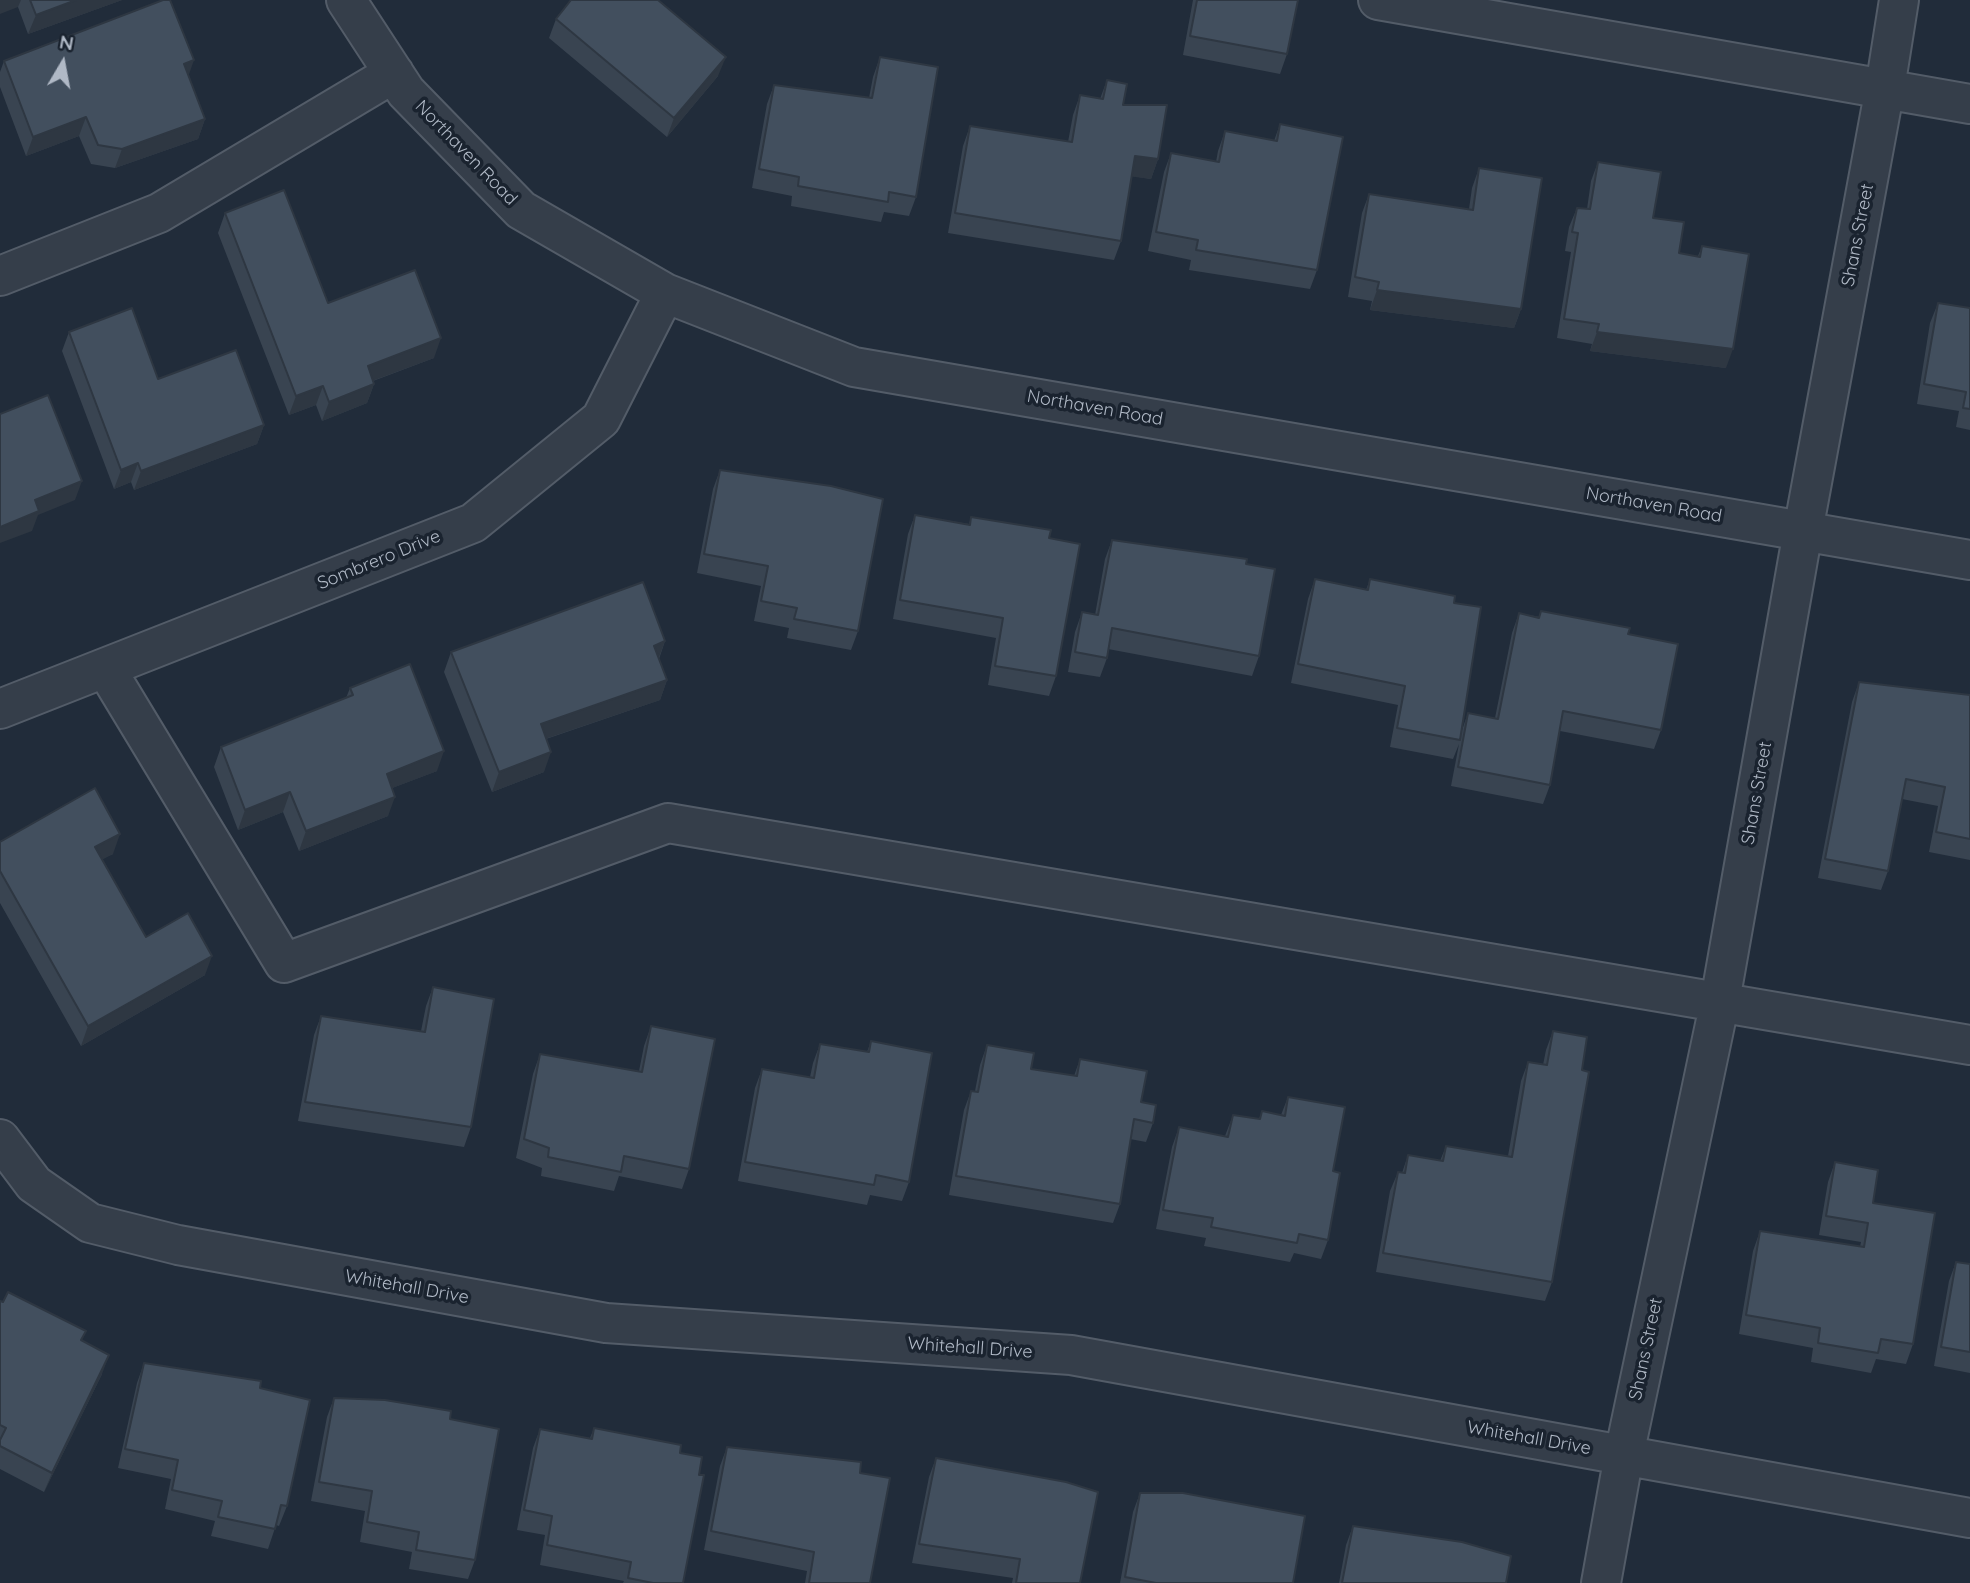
<!DOCTYPE html>
<html>
<head>
<meta charset="utf-8">
<style>
  body { margin:0 }
  #map { position:relative; width:1970px; height:1583px; overflow:hidden; background:#212c3a; font-family:Quicksand,sans-serif }
  canvas { display:block }
  .north { position:absolute; left:28px; top:28px; width:70px; height:70px; -webkit-text-stroke:5px #1a232f; paint-order:stroke; rotate:10deg; font-size:19px; font-weight:700; line-height:28px; text-align:center; color:#b0b9c6 }
  .north::after { content:''; display:block; margin:auto; width:24px; height:32px; background:#b0b9c6; clip-path:polygon(50% 0,100% 100%,50% 72%,0 100%) }
</style>
</head>
<body>
<div id="map">
<canvas width="1970" height="1583"></canvas>
<div class="north">N</div>
</div>
<script>
const g = document.querySelector('canvas').getContext('2d');
g.lineJoin = 'round';
function stroke(path, color, width, dash) {
  g.strokeStyle = color;
  g.lineWidth = width;
  g.lineCap = dash ? 'butt' : 'round';
  g.setLineDash(dash || []);
  g.stroke(path);
}
function fill(path, color) {
  g.fillStyle = color;
  g.fill(path, 'evenodd');
}
function write(font, color, halo, rows, align = 'center') {
  g.font = font + ' Quicksand,sans-serif';
  g.lineWidth = 7;
  g.setLineDash([]);
  g.textBaseline = 'middle';
  g.strokeStyle = halo;
  g.fillStyle = color;
  for (const [text, x, y, turn = 0] of rows) {
    g.save();
    g.translate(x, y);
    g.rotate((+turn || 0) * Math.PI / 180);
    g.textAlign = isNaN(turn) ? turn : align;
    if (halo) g.strokeText(text, 0, 0);
    g.fillText(text, 0, 0);
    g.restore();
  }
}
const minor = new Path2D(`
  M346,0L406,92L521,210L665,293L854,367L1970,560
  M1378,0L1970,104
  M0,276L159,213L394,73
  M106,669L284,963L668,823L1970,1045
  M0,709L473,523L601,419L665,293
  M0,1139L34,1184L90,1223L178,1245L606,1323L1071,1355L1970,1518
  M1601,1583L1624,1455L1720,1001L1803,531L1885,88L1899,0`);
stroke(minor, '#535c68', 42);
stroke(minor, '#353e4a', 38);
fill(new Path2D(`
  M0,0H122L28,34L18,7Z
  M1193,0H1298L1287,54L1280,74L1183,55Z
  M556,19L718,76L667,137L549,38Z
  M880,57L916,197L909,216L884,212L881,222L791,206L792,196L752,188L767,104L774,85L869,98L873,77Z
  M4,61L188,75L205,119L198,139L115,168L91,164L79,136L26,156L0,87V72Z
  M1107,80L1158,159L1151,179L1132,176L1121,241L1114,260L948,233L963,146L970,126L1068,142L1073,115L1080,95L1100,99Z
  M1280,124L1317,270L1310,289L1189,270L1191,260L1148,251L1164,172L1171,153L1216,162L1218,151L1225,131L1274,141Z
  M1598,162L1653,218L1679,253L1698,256L1702,246L1726,368L1590,351L1592,344L1557,338L1571,252L1565,251L1569,227L1577,208L1587,209L1591,181Z
  M1479,168L1521,309L1514,328L1370,310L1372,301L1348,297L1362,213L1369,194L1469,209L1472,188Z
  M225,213L328,303L434,358L373,381L374,384L367,403L322,421L316,405L289,415L218,233Z
  M1938,303L1970,308V430L1956,427L1959,411L1917,404L1930,323Z
  M69,332L158,379L264,425L257,444L134,490L131,482L114,489L62,351Z
  M720,470L858,631L851,650L787,638L789,628L754,621L761,586L697,573L713,489Z
  M915,515L969,524L971,517L1049,538L1056,676L1049,696L988,685L996,638L893,619L908,534Z
  M1112,540L1246,564L1259,656L1252,676L1108,649L1107,658L1100,677L1068,672L1075,632L1082,612L1095,615L1105,559Z
  M1315,579L1366,590L1370,579L1454,603L1462,730L1468,713L1495,718L1512,633L1519,613L1628,634L1661,730L1654,749L1560,731L1550,785L1543,804L1451,786L1459,744L1453,759L1390,747L1398,705L1291,683L1308,599Z
  M665,641L659,659L667,680L660,700L546,739L544,772L492,792L444,672L451,652Z
  M1859,682L1970,695V860L1929,852L1938,806L1902,799L1888,871L1881,890L1818,878L1852,702Z
  M350,688L437,771L392,788L388,816L299,851L283,812L238,830L214,767L221,747L346,698Z
  M0,842L113,854L102,859L146,937L205,975L81,1046L0,903Z
  M433,987L471,1127L464,1147L298,1121L314,1035L321,1016L421,1031L426,1006Z
  M651,1026L689,1169L682,1189L619,1176L614,1191L541,1176L542,1168L516,1158L533,1074L540,1054L639,1071L644,1046Z
  M1553,1031L1582,1070L1552,1282L1545,1301L1376,1272L1390,1191L1398,1172L1402,1173L1408,1155L1440,1161L1446,1146L1508,1156L1521,1081L1528,1062L1543,1065L1546,1050Z
  M871,1041L909,1182L902,1201L870,1195L867,1205L738,1181L755,1088L762,1069L810,1077L813,1063L820,1044L867,1052Z
  M987,1045L1031,1069L1074,1076L1080,1059L1141,1102L1153,1123L1146,1142L1130,1139L1120,1204L1113,1223L949,1195L964,1110L971,1091H975L980,1065Z
  M1288,1097L1333,1171L1328,1240L1321,1259L1294,1253L1290,1262L1204,1246L1206,1238L1156,1229L1172,1147L1179,1127L1225,1136L1233,1115L1259,1119L1262,1111L1281,1115Z
  M1835,1162L1873,1203L1913,1344L1906,1364L1876,1359L1871,1373L1811,1362L1813,1348L1739,1334L1753,1251L1760,1231L1860,1247L1861,1242L1819,1235L1828,1182Z
  M1956,1262L1970,1264V1373L1934,1366L1949,1281Z
  M0,1301L86,1331L82,1340L102,1374L44,1492L0,1469Z
  M144,1363L260,1388L287,1506L279,1526L276,1525L268,1549L211,1536L215,1521L165,1509L171,1479L118,1468L137,1383Z
  M334,1398L475,1560L468,1579L409,1569L412,1552L360,1542L365,1511L311,1501L327,1417Z
  M594,1428L680,1453L683,1583H623L624,1581L540,1565L545,1535L517,1530L533,1448L540,1429L590,1438Z
  M727,1447L860,1473L870,1583H805L807,1571L704,1550L720,1466Z
  M936,1458L1080,1583H1012L1013,1578L912,1563L929,1477Z
  M1140,1493L1293,1583H1120L1133,1512Z
  M1353,1526L1506,1583H1339L1346,1545Z`), '#394451');
fill(new Path2D(`
  M0,0H21L18,7L0,14Z
  M76,0H122L28,34L36,15Z
  M726,57L718,76L667,137L674,118Z
  M194,60L187,80L184,64Z
  M86,117L79,136L26,156L33,137Z
  M205,119L198,139L115,168L122,149Z
  M1135,156L1158,159L1151,179L1128,176Z
  M1377,290L1521,309L1514,328L1370,310Z
  M1597,332L1733,349L1726,368L1590,351Z
  M441,338L434,358L361,385L368,366Z
  M374,384L367,403L322,421L329,402Z
  M323,386L316,405L289,415L296,396Z
  M264,425L257,444L134,490L141,471Z
  M138,463L131,482L114,489L121,470Z
  M82,481L75,500L38,515L32,531L0,543V527L35,500Z
  M665,641L658,660L654,646Z
  M667,680L660,700L533,743L541,724Z
  M444,751L437,771L379,793L387,774Z
  M551,752L544,772L492,792L499,772Z
  M290,792L283,812L238,830L245,810Z
  M395,797L388,816L299,851L306,831Z
  M120,834L113,854L88,867L95,847Z
  M212,956L205,975L81,1046L88,1026Z
  M109,1355L102,1374L44,1492L52,1473Z`), '#2e3742');
const building = new Path2D(`
  M30,0H76L36,15Z
  M163,0H170L194,60L184,64L205,119L122,149L98,145L86,117L33,137L4,61Z
  M571,0H658L726,57L674,118L556,19Z
  M1197,0H1298L1287,54L1190,36Z
  M880,57L938,67L916,197L889,192L888,202L798,186L799,177L759,169L774,85L872,98Z
  M1107,80L1127,84L1123,105H1167L1158,159L1135,156L1121,241L955,213L970,126L1072,142L1080,95L1103,99Z
  M1280,124L1343,137L1317,270L1196,250L1198,240L1156,232L1171,153L1219,162L1225,131L1277,141Z
  M1598,162L1661,172L1653,218L1684,222L1679,253L1700,257L1702,246L1749,254L1733,349L1597,332L1599,324L1564,319L1578,233L1572,232L1577,208L1590,209Z
  M1479,168L1542,178L1521,309L1377,290L1379,282L1355,277L1369,194L1473,210Z
  M284,190L328,303L415,270L441,338L368,366L374,384L329,402L323,386L296,396L225,213Z
  M1938,303L1970,308V409L1963,408L1966,392L1924,384Z
  M132,308L158,379L236,350L264,425L141,471L138,463L121,470L69,332Z
  M48,395L82,481L35,500L39,511L0,527V414Z
  M720,470L831,486L883,499L858,631L794,619L797,608L761,601L768,566L704,554Z
  M915,515L970,525L971,517L1051,530L1049,538L1080,544L1056,676L995,666L1003,618L900,600Z
  M1112,540L1247,559L1246,564L1275,569L1259,656L1112,628L1107,658L1075,652L1082,612L1098,615Z
  M1315,579L1368,590L1370,579L1455,596L1454,603L1481,607L1460,740L1397,728L1405,686L1298,664Z
  M643,582L665,641L654,646L667,680L541,724L551,752L499,772L451,652Z
  M1541,611L1630,628L1628,634L1678,644L1661,730L1563,711L1550,785L1458,767L1468,713L1498,719L1519,613L1539,618Z
  M410,664L444,751L387,774L395,797L306,831L290,792L245,810L221,747L353,695L350,688Z
  M1859,682L1970,695V839L1936,832L1945,787L1906,779L1888,871L1825,859Z
  M95,788L120,834L95,847L146,937L188,913L212,956L88,1026L0,871V842Z
  M433,987L494,999L471,1127L305,1102L321,1016L425,1032Z
  M651,1026L715,1039L689,1169L624,1156L621,1172L548,1157L549,1148L524,1139L540,1054L642,1072Z
  M1553,1031L1587,1037L1582,1070L1589,1072L1552,1282L1383,1253L1398,1172L1405,1173L1408,1155L1443,1161L1446,1146L1512,1157L1528,1062L1547,1065Z
  M871,1041L932,1053L909,1182L876,1175L874,1185L745,1162L762,1069L814,1078L820,1044L869,1052Z
  M987,1045L1034,1053L1031,1069L1077,1076L1080,1059L1147,1071L1141,1102L1156,1105L1153,1123L1134,1119L1120,1204L956,1176L971,1091L978,1092Z
  M1288,1097L1345,1107L1333,1171L1340,1173L1328,1240L1299,1234L1297,1243L1211,1227L1213,1218L1163,1210L1179,1127L1228,1137L1233,1115L1260,1119L1262,1111L1285,1116Z
  M1835,1162L1878,1170L1873,1203L1935,1213L1913,1344L1881,1339L1878,1353L1818,1343L1820,1328L1746,1315L1760,1231L1864,1247L1868,1223L1826,1216Z
  M1956,1262L1970,1264V1352L1941,1347Z
  M8,1292L86,1331L81,1340L109,1355L52,1473L0,1446V1440L6,1428L0,1425V1301L3,1302Z
  M144,1363L261,1381L260,1388L310,1400L287,1506L281,1505L275,1529L218,1517L222,1501L172,1490L178,1460L125,1449Z
  M334,1398L385,1400L451,1411L450,1419L499,1429L475,1560L416,1550L419,1532L367,1522L372,1491L319,1482Z
  M594,1428L681,1445L680,1453L702,1457L699,1475H704L683,1583H653L628,1578L631,1562L547,1545L552,1516L524,1510L540,1429L592,1439Z
  M727,1447L861,1462L860,1473L890,1478L870,1583H809L814,1552L711,1531Z
  M936,1458L1066,1482L1098,1492L1080,1583H1016L1020,1559L919,1544Z
  M1140,1493H1183L1305,1516L1293,1583H1156L1125,1577Z
  M1353,1526L1462,1542L1511,1556L1506,1583H1342Z`);
fill(building, '#424f5e');
stroke(building, '#2e3742', 2);
write('18px', '#b0b9c6', '#1a232f', [
  ["Northaven Road",466,153,46],
  ["Shans Street",1858,235,-79],
  ["Northaven Road",1095,408,10],
  ["Northaven Road",1654,505,10],
  ["Sombrero Drive",379,560,-22],
  ["Shans Street",1757,793,-80],
  ["Whitehall Drive",407,1287,10],
  ["Whitehall Drive",970,1348,4],
  ["Shans Street",1646,1349,-78],
  ["Whitehall Drive",1529,1438,10]
]);
</script>
</body>
</html>
